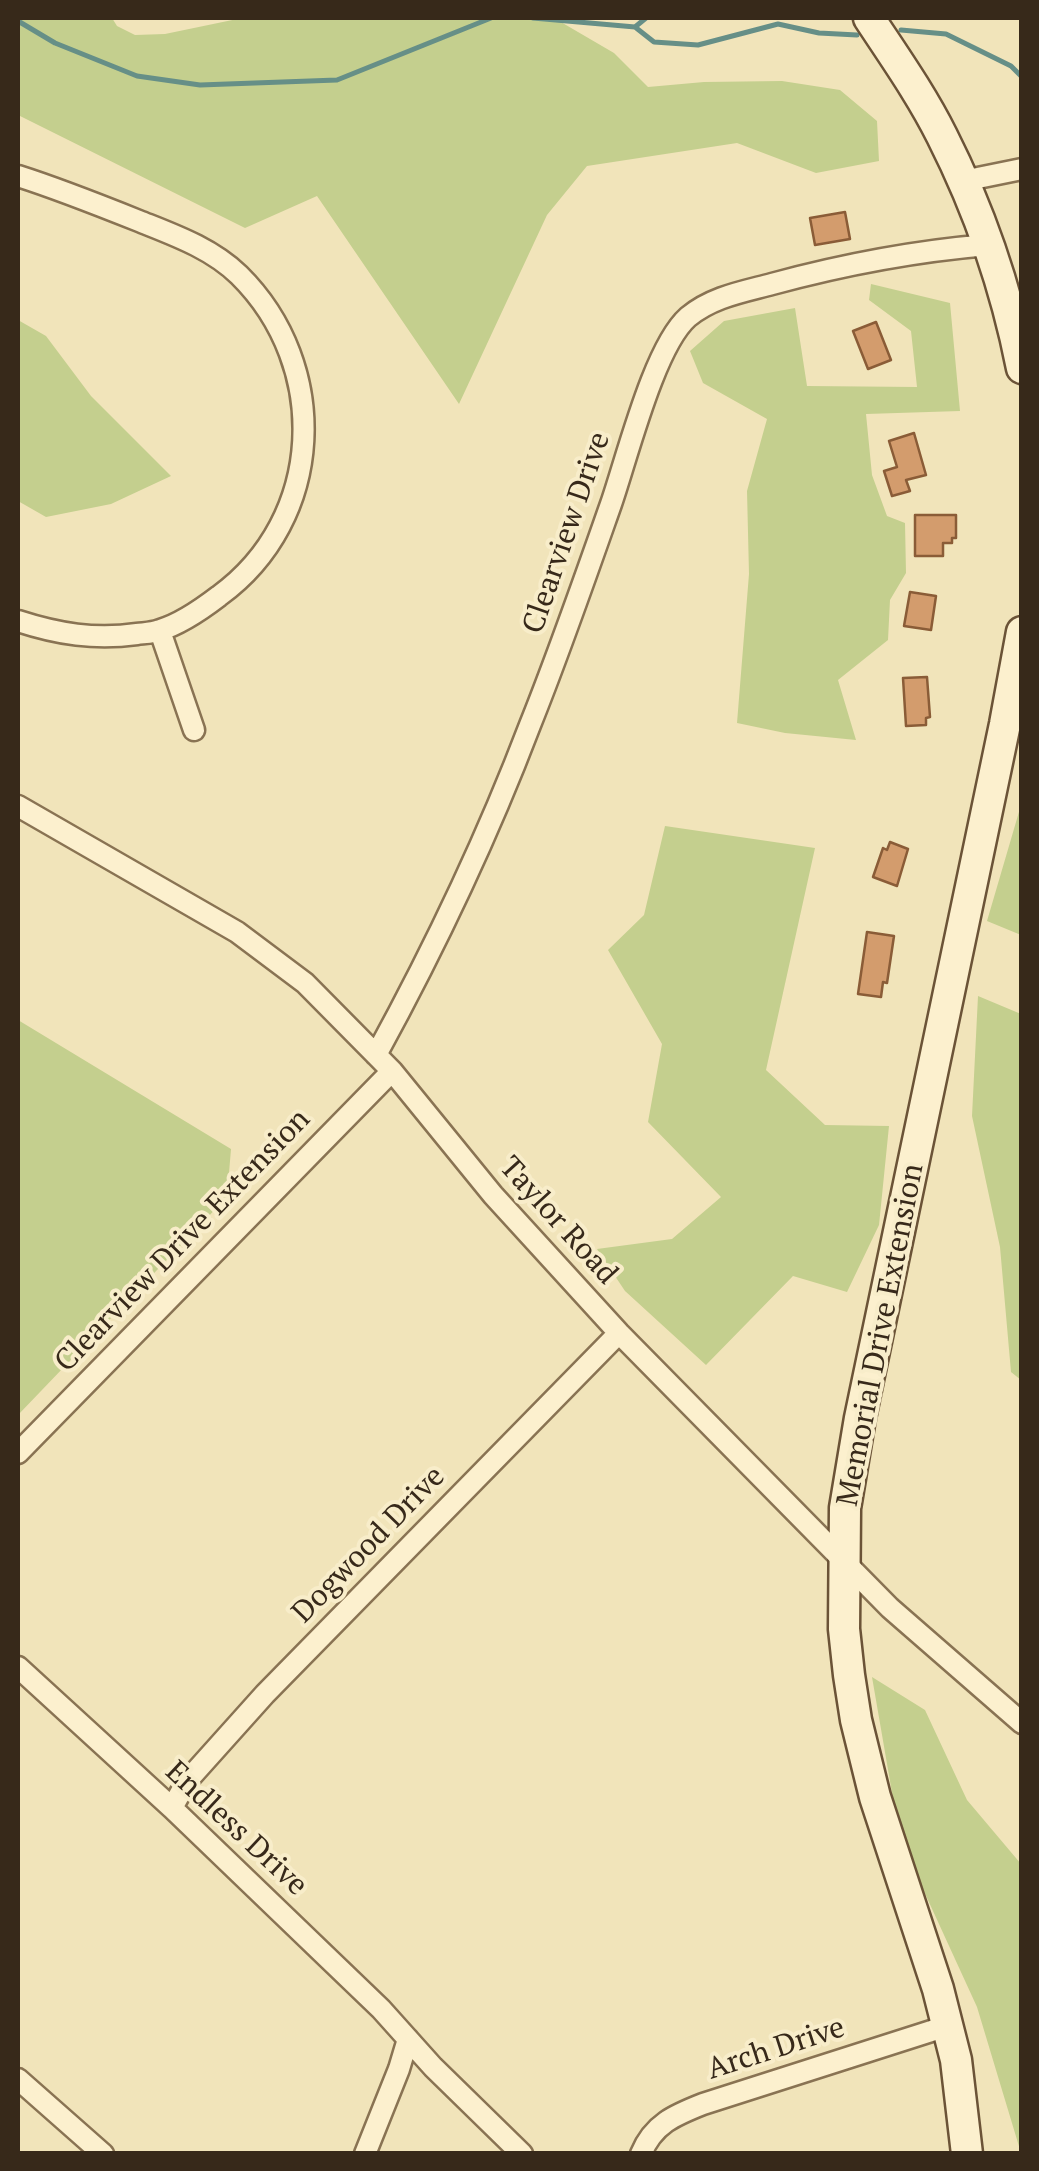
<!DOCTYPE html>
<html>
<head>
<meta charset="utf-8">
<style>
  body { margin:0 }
  #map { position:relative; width:1039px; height:2171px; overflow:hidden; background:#f1e4ba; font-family:"PT Serif",serif }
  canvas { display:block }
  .frame { position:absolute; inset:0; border:20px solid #37291a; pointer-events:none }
</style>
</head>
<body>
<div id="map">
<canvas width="1039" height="2171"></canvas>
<div class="frame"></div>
</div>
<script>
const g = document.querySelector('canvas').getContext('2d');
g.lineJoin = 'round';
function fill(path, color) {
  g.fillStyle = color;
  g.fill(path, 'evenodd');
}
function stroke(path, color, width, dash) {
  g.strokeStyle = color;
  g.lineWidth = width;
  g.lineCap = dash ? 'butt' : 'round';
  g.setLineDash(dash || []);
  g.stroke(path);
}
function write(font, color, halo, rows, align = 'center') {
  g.font = font + ' "PT Serif",serif';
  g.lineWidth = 8;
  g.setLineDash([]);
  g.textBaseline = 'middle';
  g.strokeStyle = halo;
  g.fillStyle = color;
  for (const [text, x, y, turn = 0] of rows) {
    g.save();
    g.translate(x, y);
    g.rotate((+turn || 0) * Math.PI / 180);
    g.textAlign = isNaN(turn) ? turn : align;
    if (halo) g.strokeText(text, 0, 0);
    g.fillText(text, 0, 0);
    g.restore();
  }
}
fill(new Path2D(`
  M18,18H112L117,26L135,35L165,34L242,18H554L614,53L648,87L704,82L782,81L840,90L877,121L879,161L816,173L737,143L587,166L547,215L459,404L317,196L245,228L18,115Z
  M871,284L950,303L960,411L866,414L872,475L887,516L905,523L906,573L890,600L888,640L838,680L856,740L785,733L737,723L749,574L747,491L767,419L703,383L690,351L724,321L795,308L807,386L917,387L911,331L869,300Z
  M18,320L46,336L91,396L171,476L111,504L46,517L18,501Z
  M1021,805L1022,935H1021L987,921Z
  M665,826L815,848L766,1070L825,1125L889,1126L879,1225L847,1292L793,1276L706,1365L625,1291L597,1249L672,1239L721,1197L648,1122L662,1044L608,950L644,915Z
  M978,996L1021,1014V1380L1011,1372L1000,1247L972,1116Z
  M18,1020L231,1149L227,1197L18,1415Z
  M872,1677L925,1710L967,1800L1021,1864V2153L977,2007L900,1839Z`), '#c4cf8e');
stroke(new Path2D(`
  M533,18L635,27L654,42L698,45L778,24L819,33L857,35
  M18,21L55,43L137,76L200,85L337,80L491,18
  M635,27L646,18
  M901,30L946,34L1011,66L1022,77`), '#668f87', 5);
const building = new Path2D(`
  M845,212L850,239L815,245L810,218Z
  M876,322L891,360L868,369L853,331Z
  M914,433L926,475L906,480L910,491L892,496L884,471L897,467L889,441Z
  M915,515H956V538H952V543H943V556H915Z
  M910,592L936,596L931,630L904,626Z
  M927,677L930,717L926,718V725L906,726L903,678Z
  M890,842L908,849L897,886L873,877L883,848L887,850Z
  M867,932L894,936L887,983L883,982L881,997L858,994Z`);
fill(building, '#d39c6d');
stroke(building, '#8a5c37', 2.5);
const street = new Path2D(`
  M18,176C59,189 99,205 139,221C174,235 211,248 239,275C331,366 325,519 219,596C202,609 181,624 160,630C153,633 145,633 137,634C95,640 58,634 18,621
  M963,181L1022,169
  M160,631L194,730
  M18,806L237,932L305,983L392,1071L493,1195L619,1333L890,1608L1022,1723
  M376,1055C434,949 487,838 530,725C559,653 585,578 611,504C627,458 654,347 688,317C712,297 742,292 772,284C842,265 916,251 988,245
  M18,1453L392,1071
  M18,1667L172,1808L330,1960L381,2009L433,2067L522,2154
  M172,1808L187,1781L265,1694L619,1333
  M18,2079L103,2154
  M365,2154L399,2069L408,2039
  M641,2154C653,2124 675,2115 703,2104L947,2026`);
const secondary = new Path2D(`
  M869,18C894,56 921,94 942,136C979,209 1006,287 1022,368
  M967,2154L956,2060L938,1989L875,1797L856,1720L849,1675L844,1629L845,1508L860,1418L1005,724L1022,632`);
stroke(street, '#897353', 25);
stroke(secondary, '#6b5337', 35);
stroke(street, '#fcf0ce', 20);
stroke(secondary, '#fcf0ce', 30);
write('30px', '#37291a', '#f8edca', [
  ["Clearview Drive",567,533,-71],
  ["Taylor Road",558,1221,48],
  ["Clearview Drive Extension",183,1241,-46],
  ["Memorial Drive Extension",881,1335,-79],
  ["Dogwood Drive",369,1545,-46],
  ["Endless Drive",236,1829,43],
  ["Arch Drive",776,2049,-18]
]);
</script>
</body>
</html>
